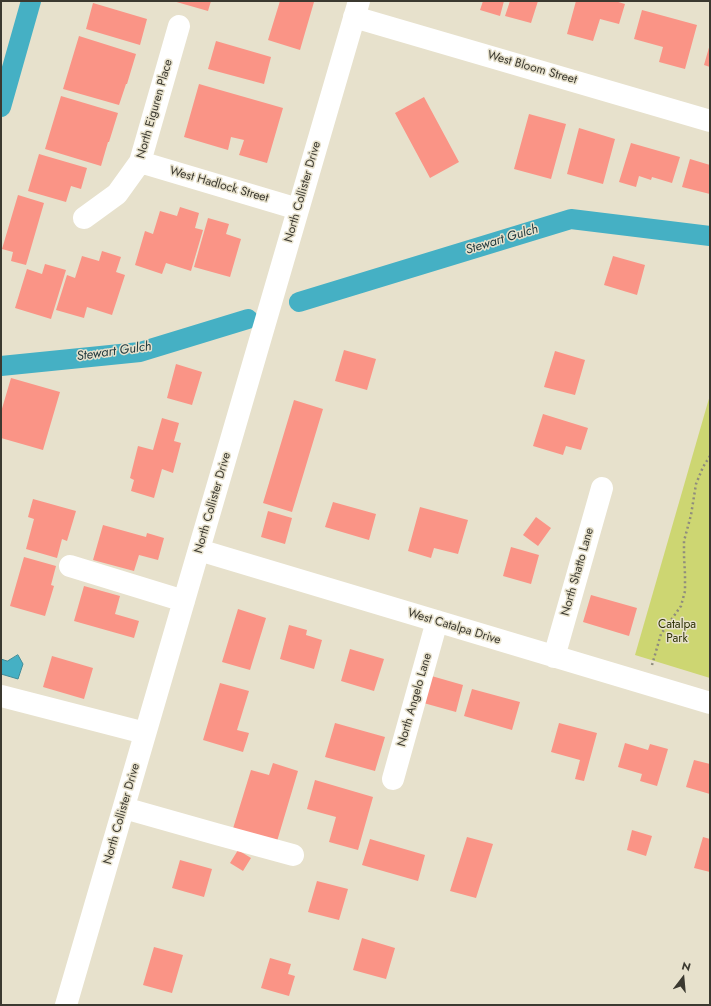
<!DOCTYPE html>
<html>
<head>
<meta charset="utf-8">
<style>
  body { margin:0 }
  #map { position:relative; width:711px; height:1006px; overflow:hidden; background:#e7e1cc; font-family:Jost,sans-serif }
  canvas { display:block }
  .frame { position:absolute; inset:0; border:2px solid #3b3930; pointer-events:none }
  .north { position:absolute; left:663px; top:958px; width:40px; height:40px; -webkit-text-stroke:3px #e7e1cc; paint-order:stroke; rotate:16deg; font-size:11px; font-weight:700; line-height:16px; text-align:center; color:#3b3930 }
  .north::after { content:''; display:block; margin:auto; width:14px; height:18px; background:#3b3930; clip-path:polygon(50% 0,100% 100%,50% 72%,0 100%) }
</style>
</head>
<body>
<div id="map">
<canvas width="711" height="1006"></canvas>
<div class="frame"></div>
<div class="north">N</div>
</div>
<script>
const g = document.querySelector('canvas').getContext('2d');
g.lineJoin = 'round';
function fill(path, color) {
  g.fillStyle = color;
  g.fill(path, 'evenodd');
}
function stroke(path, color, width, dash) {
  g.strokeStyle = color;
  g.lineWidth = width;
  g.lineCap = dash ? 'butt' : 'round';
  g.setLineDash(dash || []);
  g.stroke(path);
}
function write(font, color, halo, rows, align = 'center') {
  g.font = font + ' Jost,sans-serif';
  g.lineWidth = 3;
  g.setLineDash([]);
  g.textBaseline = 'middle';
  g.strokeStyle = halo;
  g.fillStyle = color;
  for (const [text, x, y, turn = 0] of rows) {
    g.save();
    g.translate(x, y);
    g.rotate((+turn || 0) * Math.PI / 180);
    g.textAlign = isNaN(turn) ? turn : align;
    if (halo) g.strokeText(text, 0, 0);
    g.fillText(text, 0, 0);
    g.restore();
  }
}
fill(new Path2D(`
  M710,395V678L635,655Z`), '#cdd672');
const water = new Path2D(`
  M18,655L23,664L18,679L1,674V659L7,661Z`);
fill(water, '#45b0c4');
stroke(water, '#428c98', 1);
stroke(new Path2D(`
  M1,107L31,1
  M299,302L571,219L710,236
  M1,366L140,352L248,319`), '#45b0c4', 20);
fill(new Path2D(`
  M173,1H211L208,11Z
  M280,1H310L314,2L300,50L268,40Z
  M483,1H504L500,16L480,10Z
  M510,1H538L531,23L505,16Z
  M576,1H615L625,4L619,24L600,19L593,41L567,34Z
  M93,3L147,19L140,45L86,29Z
  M642,10L697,25L685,69L659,62L663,47L634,39Z
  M79,36L136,54L127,84H126L119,105L63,89Z
  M216,41L271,57L264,84L208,69Z
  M710,44V67L704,65Z
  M199,84L283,108L267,163L239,155L244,140L231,137L228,150L184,137Z
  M61,96L118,113L109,142H108L101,166L45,149Z
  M424,97L459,162L430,178L395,113Z
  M529,114L566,124L551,179L514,169Z
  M579,128L615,139L603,184L567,174Z
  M631,143L680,157L672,183L652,177L651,180L639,176L636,187L619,182Z
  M39,154L87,168L81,189L71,186L66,202L28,191Z
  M690,159L710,165V194L682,187Z
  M18,195L44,203L26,265L11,261L13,252L2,249Z
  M180,207L199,213L195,228L203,230L191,271L166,263L162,274L135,265L145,231L153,234L160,211L177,216Z
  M208,218L229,224L226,234L241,239L230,277L194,267Z
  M102,251L121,257L116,272L125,275L112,315L87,307L84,318L56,310L67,275L75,278L82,256L99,261Z
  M613,256L645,265L637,295L604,285Z
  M45,264L66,270L51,319L15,308L27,269L42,274Z
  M344,350L376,359L367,390L335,381Z
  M555,351L585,360L575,395L544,387Z
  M176,364L202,372L192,405L167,398Z
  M11,378L60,392L43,450L1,438V412Z
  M294,400L323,409L292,512L263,503Z
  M543,414L588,428L581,450L566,446L563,455L533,446Z
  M162,418L179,423L174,441L181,443L173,473L162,469L154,498L131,491L134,480L130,478L138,446L153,450Z
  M33,499L76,511L67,541L62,539L57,558L26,549L34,519L28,517Z
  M333,502L376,514L369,540L325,527Z
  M420,507L468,520L458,554L434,548L431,558L408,551Z
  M268,511L292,518L285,544L261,537Z
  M536,517L551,528L538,546L523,535Z
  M103,525L146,537L147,533L164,538L158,560L139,555L134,571L93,560Z
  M511,547L539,555L531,584L503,576Z
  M24,557L56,566L51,585L54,586L45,616L10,606Z
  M84,586L120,596L115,614L139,621L134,638L74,621Z
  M591,595L637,608L629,636L583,622Z
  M238,609L266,618L250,670L222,662Z
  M289,625L307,630L306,635L322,640L314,669L280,659Z
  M350,649L384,659L374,691L341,681Z
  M52,656L93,668L84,699L43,687Z
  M428,675L463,685L456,712L420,702Z
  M220,683L249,691L237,730L249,733L243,752L203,740Z
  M472,689L520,702L512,730L464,716Z
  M335,723L385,737L375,771L325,757Z
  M559,723L597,733L584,781L575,779L580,760L551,752Z
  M625,743L648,750L650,744L668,749L657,786L640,781L642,774L618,767Z
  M694,760L710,764V794L686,787Z
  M273,763L298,771L275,848L231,835L251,770L269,775Z
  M315,780L373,797L358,850L329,842L336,817L307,809Z
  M632,830L652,836L646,856L627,850Z
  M467,837L493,844L476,898L450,891Z
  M703,837L710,839V872L694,868Z
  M370,839L425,855L418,881L362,865Z
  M238,850L251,858L243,871L230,863Z
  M180,860L212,869L204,897L172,888Z
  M317,881L348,889L339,920L308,912Z
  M362,938L395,948L386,979L353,970Z
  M154,947L183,955L172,993L143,985Z
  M270,958L291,964L288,974L295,976L289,996L261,988Z`), '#fa9486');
stroke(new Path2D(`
  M652,665L661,634L681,606L685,591V574L684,556V541L691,515L696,484L703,467L710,456`), '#8f8c7d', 2.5, [2, 3]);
stroke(new Path2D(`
  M354,17L710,121
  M140,162L298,209
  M84,218L117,194L140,162L179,26
  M199,550L710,703
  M70,566L184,601
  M554,657L602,488
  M1,696L145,733
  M393,779L437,621
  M124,808L216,834L293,855
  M66,1005L359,1`), '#fff', 22);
write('12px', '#3b3930', '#e7e1cc', [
  ["West Bloom Street",532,68,16],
  ["North Eiguren Place",155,109,-74],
  ["West Hadlock Street",219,185,16],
  ["North Collister Drive",303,192,-74],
  ["North Collister Drive",213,503,-74],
  ["North Shatto Lane",578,572,-74],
  ["West Catalpa Drive",454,627,17],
  ["North Angelo Lane",415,700,-74],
  ["North Collister Drive",122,814,-74]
]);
write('12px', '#303307', '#e7e1cc', [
  ["Catalpa",677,625],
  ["Park",677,639]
]);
write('italic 13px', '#233b3f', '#e7e1cc', [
  ["Stewart Gulch",502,240,-17],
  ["Stewart Gulch",114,352,-8]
]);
</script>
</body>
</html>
